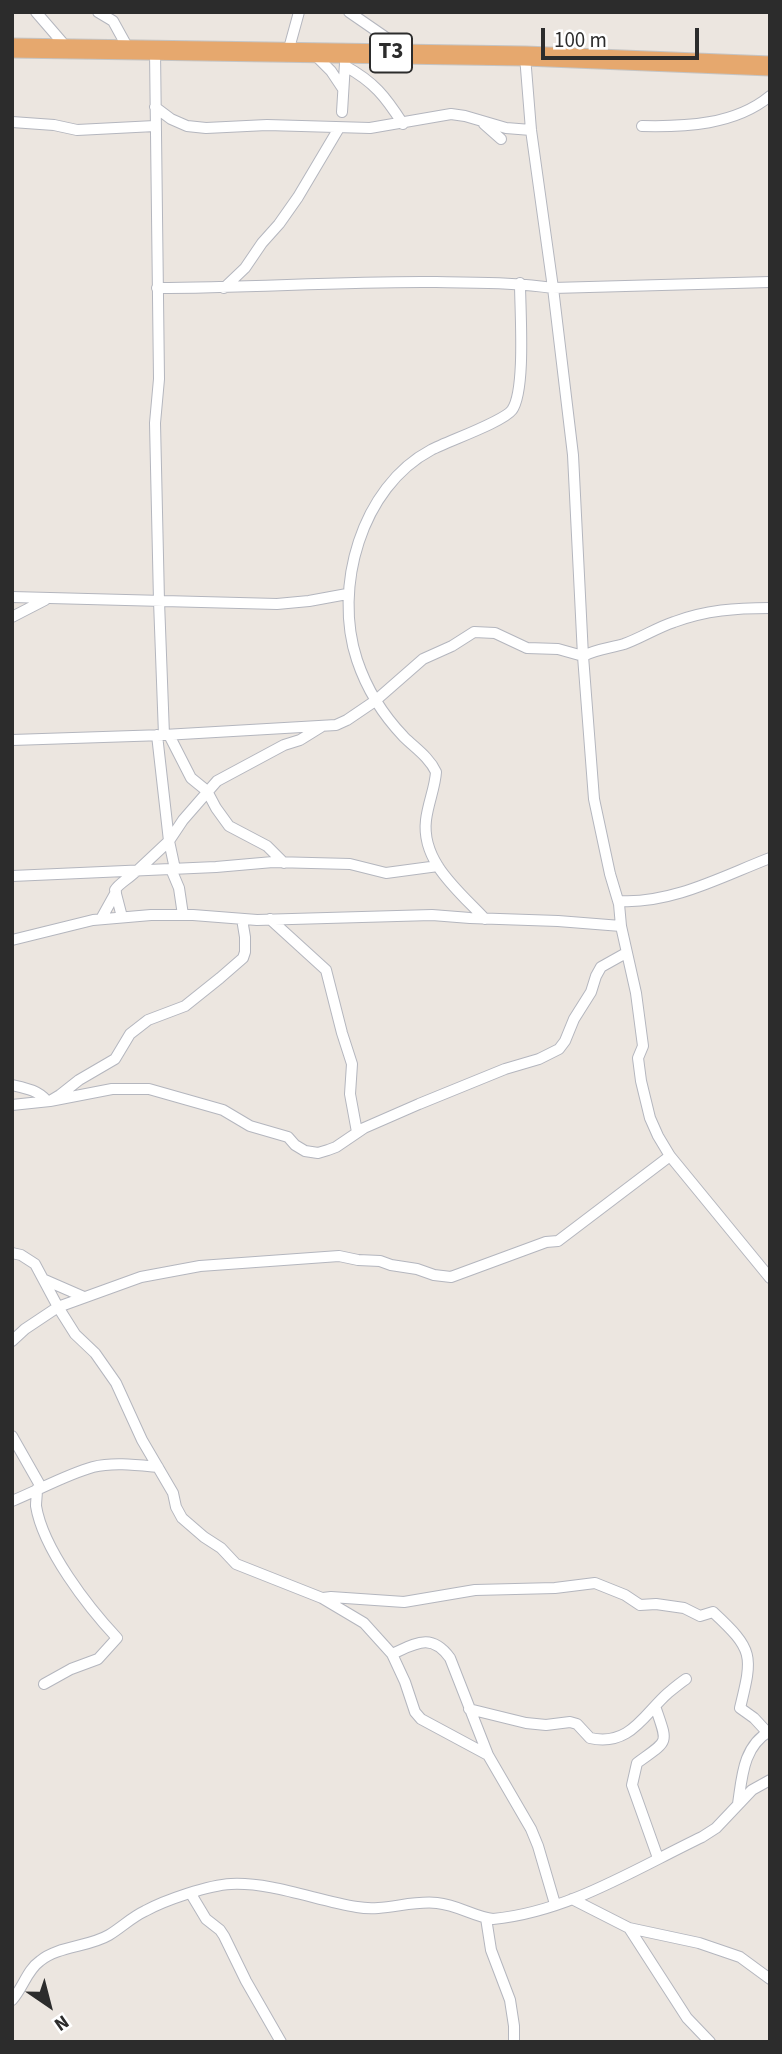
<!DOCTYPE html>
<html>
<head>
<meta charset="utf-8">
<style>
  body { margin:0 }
  #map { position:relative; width:782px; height:2054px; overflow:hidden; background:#ece6e0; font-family:"Source Sans 3",sans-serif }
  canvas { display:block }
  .frame { position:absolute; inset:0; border:14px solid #2c2c2c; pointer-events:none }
  .north { position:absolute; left:14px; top:1970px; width:70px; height:70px; -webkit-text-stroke:5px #fff; paint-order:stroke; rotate:145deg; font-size:19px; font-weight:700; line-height:28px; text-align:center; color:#2c2c2c }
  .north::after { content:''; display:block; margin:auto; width:24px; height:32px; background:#2c2c2c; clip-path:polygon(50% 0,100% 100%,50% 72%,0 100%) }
  .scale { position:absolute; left:541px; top:28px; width:158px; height:32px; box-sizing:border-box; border:4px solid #2c2c2c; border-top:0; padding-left:9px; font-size:21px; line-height:24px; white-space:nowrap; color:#2c2c2c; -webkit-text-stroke:5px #fff; paint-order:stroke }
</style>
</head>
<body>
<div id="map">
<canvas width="782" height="2054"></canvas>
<div class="frame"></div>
<div class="north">N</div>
<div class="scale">100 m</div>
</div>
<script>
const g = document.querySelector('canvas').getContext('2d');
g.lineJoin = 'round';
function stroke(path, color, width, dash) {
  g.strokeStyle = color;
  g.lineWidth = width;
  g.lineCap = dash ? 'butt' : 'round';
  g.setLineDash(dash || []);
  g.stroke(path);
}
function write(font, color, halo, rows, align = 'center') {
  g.font = font + ' "Source Sans 3",sans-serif';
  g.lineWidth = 5;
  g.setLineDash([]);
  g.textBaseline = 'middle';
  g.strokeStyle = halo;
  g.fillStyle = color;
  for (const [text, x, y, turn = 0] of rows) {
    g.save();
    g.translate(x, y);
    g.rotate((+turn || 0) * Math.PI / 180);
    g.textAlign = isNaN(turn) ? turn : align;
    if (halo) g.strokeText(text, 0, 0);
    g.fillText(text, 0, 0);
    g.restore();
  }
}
const minor = new Path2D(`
  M36,12L68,49
  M98,12L113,21L129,50
  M349,12L407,52
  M155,51L159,379L155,423L159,601L164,735
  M288,52L299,12
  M314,54L331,71L343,89
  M525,56L531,130L553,288L573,455L583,656L594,799L610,874L619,904L621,926L636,993L643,1046L638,1058L641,1081L650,1118L658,1136L670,1156L770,1278
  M345,66C374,82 385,96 403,124
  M155,107L171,119L187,126L206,128L267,125L370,128L451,114L465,116L506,128L531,130
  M342,112L345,63
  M12,122L54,125L77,130L155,126
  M484,124L501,139
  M642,126C685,127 735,125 770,96
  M157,288C250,288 343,281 436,282C475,283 514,282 553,288L770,282
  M224,288L245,268L262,243L279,224L298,197L339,128
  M12,597L277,604L309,601L347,594
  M12,617L45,600
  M157,735L169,841L175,869
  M169,735L191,778L207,791L216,808L229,826L267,846L284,863
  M12,740L164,735L336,725L347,720L375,701L423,659L452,646L474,632L495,633L527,648L558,649L583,656C596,649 610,648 624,644C641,638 656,628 674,622C706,610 736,608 770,608
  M171,869L179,888L183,915
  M137,871L169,841L183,820L217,781L284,745L300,740L321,727
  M12,876L216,867L273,862L350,864L386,873L438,866
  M619,904L620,901C672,904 723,876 770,858
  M122,917L115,890C119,883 130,878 136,871
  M101,919L116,892
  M270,919L326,970L342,1033L352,1064L350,1094L357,1132
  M485,919C459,891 421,862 426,820C428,803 435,788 436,772C429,757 415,748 404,737C382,714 367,690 357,660C333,588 361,487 431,450C448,441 503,422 512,410C526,390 520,310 520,283
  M12,940L93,920L151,915H193L257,920L432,915L470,918L558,921L621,926
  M12,1085C25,1088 38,1090 47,1101
  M50,1101L112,1089H149L223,1110L250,1126L288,1137L295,1145L305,1151L318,1153L328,1150L336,1147L364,1128L419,1104L505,1069L539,1059L559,1049L565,1041L574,1019L591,992L596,976L601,967L626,953
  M12,1105L50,1101L60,1095L79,1080L115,1059L130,1034L148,1020L185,1006L220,978L243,958L245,952V937L242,919
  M12,1253L21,1255L35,1264L58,1307L75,1334L95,1353L116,1383L142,1440L173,1493L176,1507L182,1518L204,1537L221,1548L236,1564L322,1598L364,1623L392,1654L405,1682L415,1712L421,1719L488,1755
  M45,1280L84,1297
  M12,1341L25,1329L58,1307L141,1277L200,1266L339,1256L358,1260L380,1261L391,1265L417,1269L434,1275L451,1277L546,1242L558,1241L670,1156
  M12,1436L41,1487
  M37,1489C37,1495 36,1501 36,1506C43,1549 88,1607 117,1638L98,1659L71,1669L44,1684
  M12,1501C39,1490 65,1475 93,1467C113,1462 137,1465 158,1467
  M323,1598L331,1597L404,1602L475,1590L555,1588L595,1583L625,1595L640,1605L656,1604L684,1608L700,1616L713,1612C754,1650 753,1655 740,1708L754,1718L767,1732
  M392,1654C415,1644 431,1632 450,1658L488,1755L531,1829L538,1846L555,1904
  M655,1706C668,1745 670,1739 637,1763L632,1785L658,1858
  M469,1709L526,1723L546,1725L570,1722L577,1724L590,1738C630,1747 644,1714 668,1693C674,1688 680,1683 686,1679
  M738,1804C742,1777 743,1746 770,1731
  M191,1894L206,1919L220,1930L224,1936L246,1981L281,2042
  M572,1899L629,1928L687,2018L710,2042
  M486,1918L491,1950L510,2000L514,2026V2042
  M629,1928L699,1943L740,1957L770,1979
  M12,2000C23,1988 27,1970 40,1961C58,1946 89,1947 109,1935C122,1927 132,1917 145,1911C165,1900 209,1885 231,1884C272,1882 318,1901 357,1907C384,1912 410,1900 437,1903C458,1905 475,1917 493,1919C568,1912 635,1869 702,1837L716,1828L752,1790L770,1780`);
const trunk = new Path2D(`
  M12,48L525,56L770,66`);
stroke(minor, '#b4b6be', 12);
stroke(trunk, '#c4c4c4', 21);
stroke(minor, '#fff', 10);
stroke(trunk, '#e6a86e', 19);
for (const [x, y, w] of [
  [391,53,42]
]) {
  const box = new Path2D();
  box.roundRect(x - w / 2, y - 19.5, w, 39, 5);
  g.fillStyle = '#fff';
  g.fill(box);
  stroke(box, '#2c2c2c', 2);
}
write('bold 23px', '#2c2c2c', null, [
  ["T3",391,53]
]);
</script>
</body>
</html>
